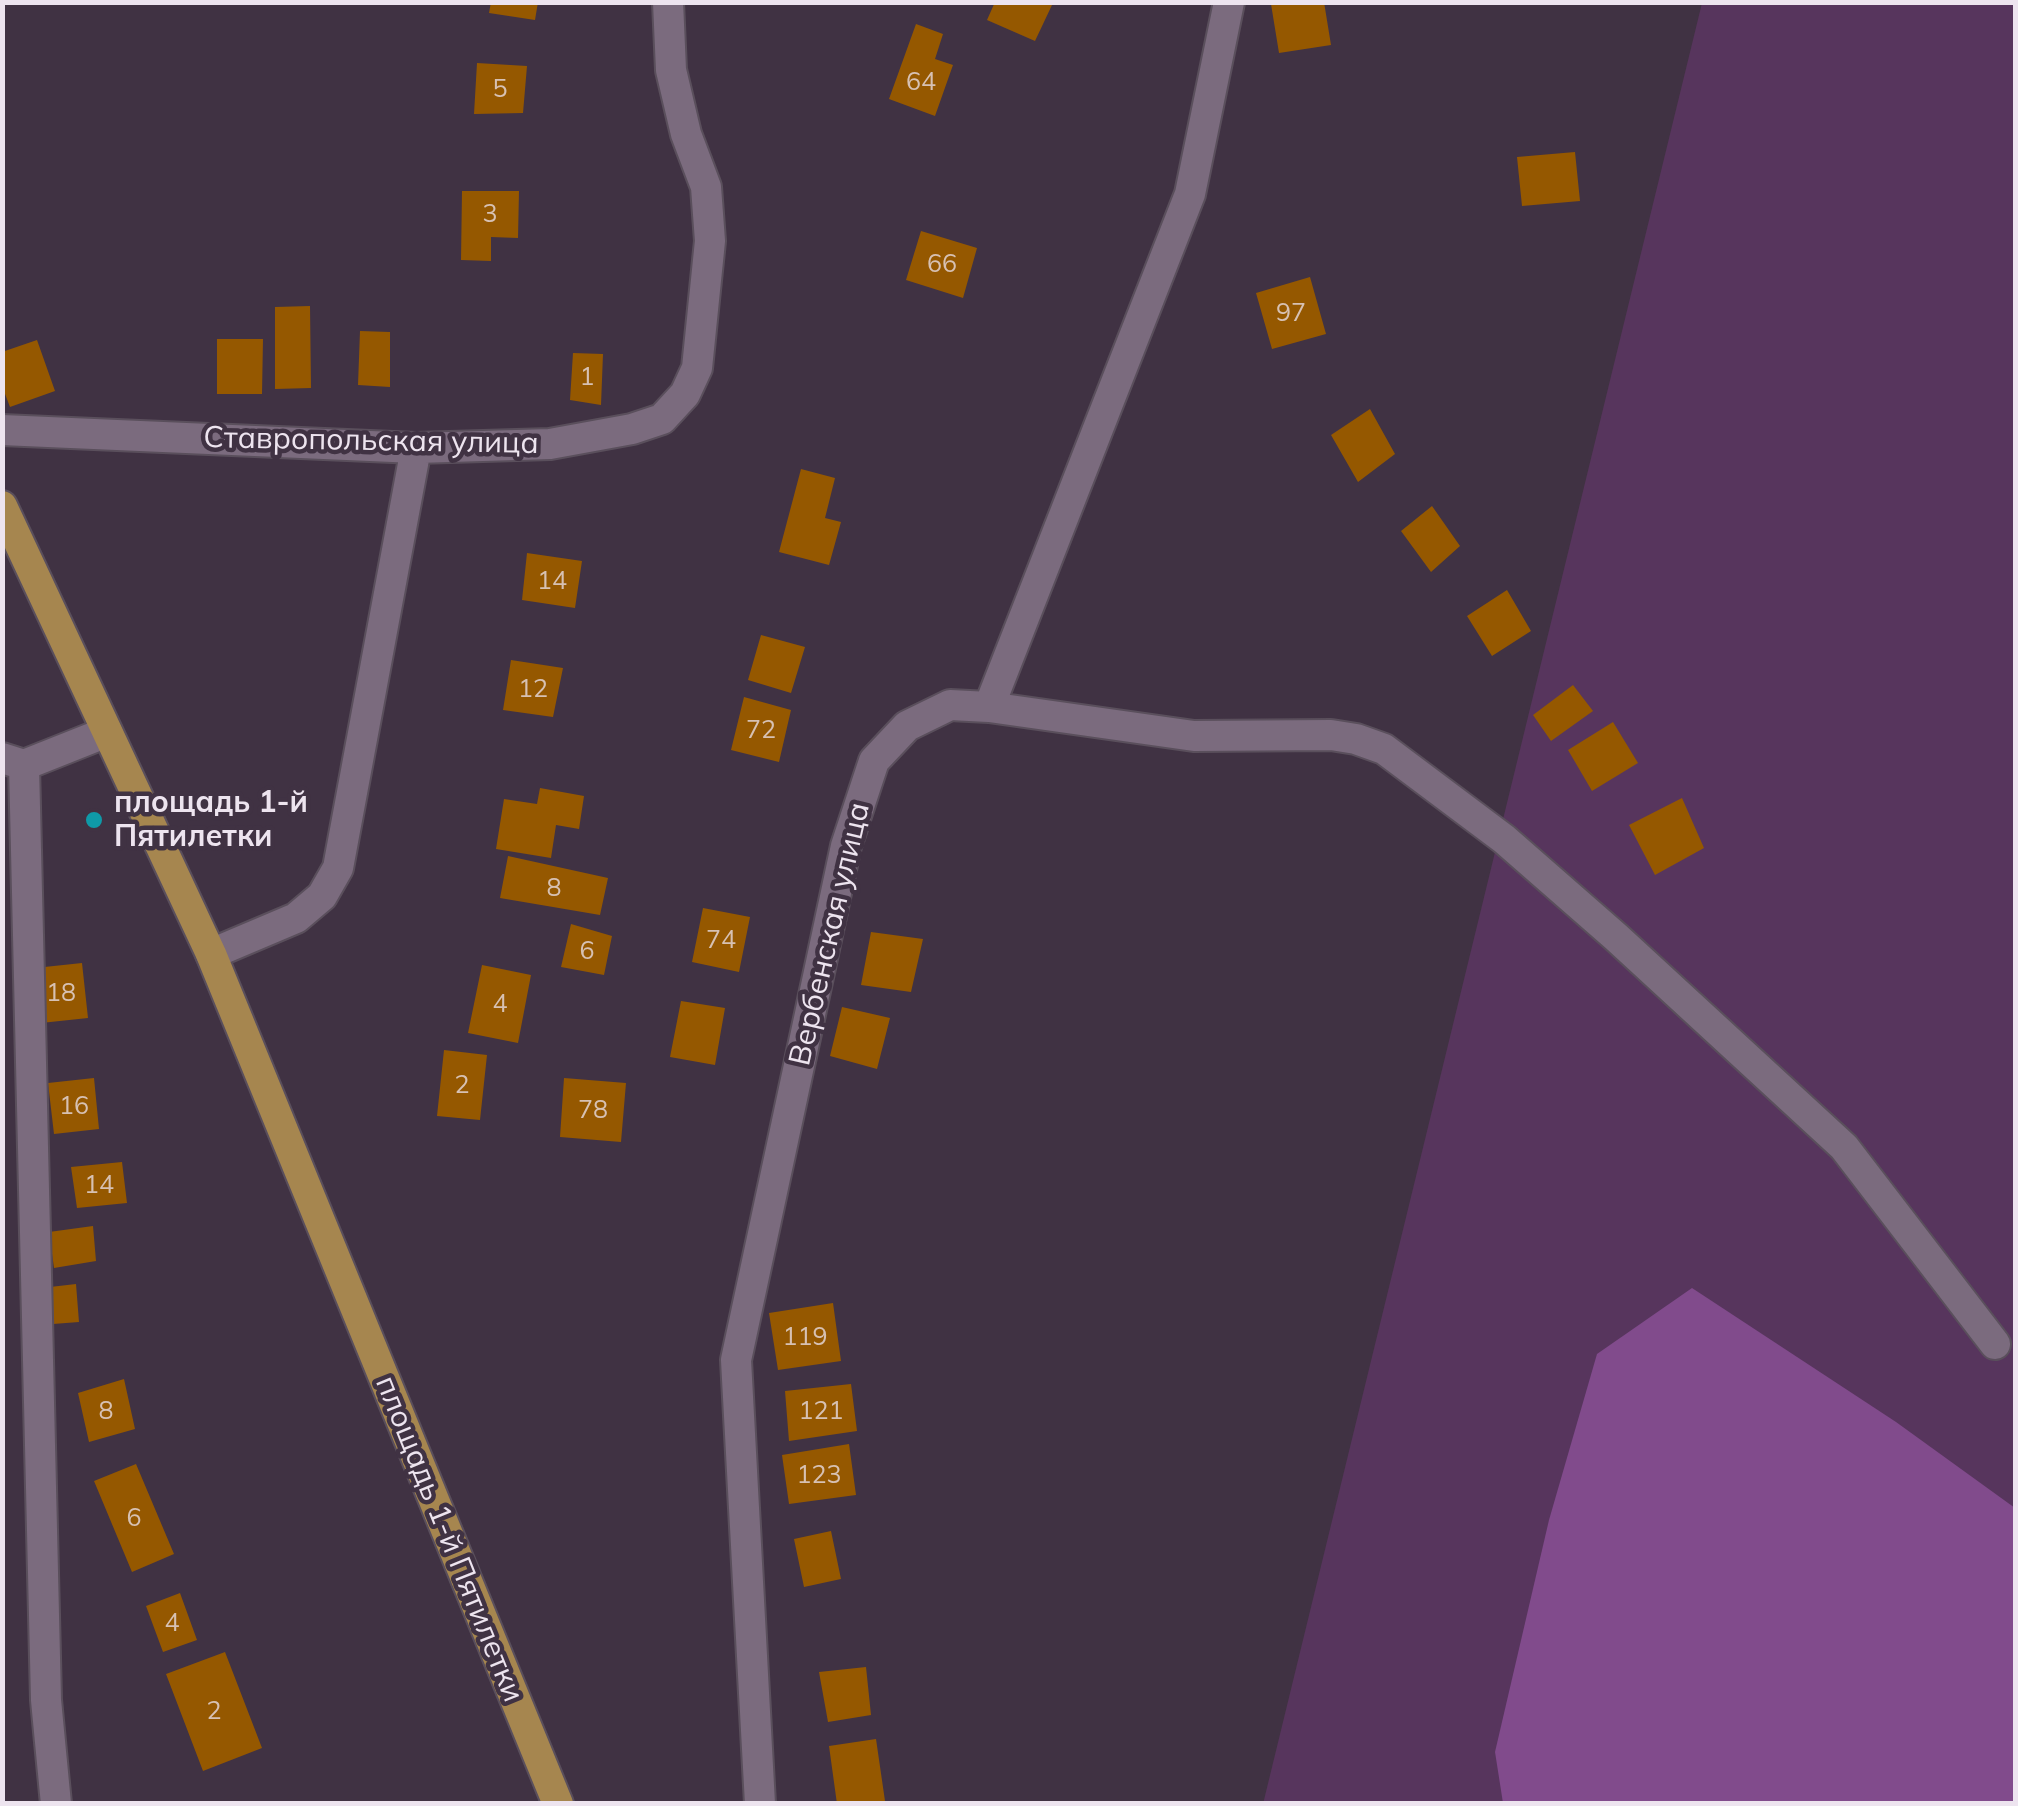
<!DOCTYPE html>
<html>
<head>
<meta charset="utf-8">
<style>
  body { margin:0 }
  #map { position:relative; width:2018px; height:1806px; overflow:hidden; background:#403243; font-family:Mulish,sans-serif }
  canvas { display:block }
  .frame { position:absolute; inset:0; border:5px solid #ede4ef; pointer-events:none }
</style>
</head>
<body>
<div id="map">
<canvas width="2018" height="1806"></canvas>
<div class="frame"></div>
</div>
<script>
const g = document.querySelector('canvas').getContext('2d');
g.lineJoin = 'round';
function fill(path, color) {
  g.fillStyle = color;
  g.fill(path, 'evenodd');
}
function stroke(path, color, width, dash) {
  g.strokeStyle = color;
  g.lineWidth = width;
  g.lineCap = dash ? 'butt' : 'round';
  g.setLineDash(dash || []);
  g.stroke(path);
}
function write(font, color, halo, rows, align = 'center') {
  g.font = font + ' Mulish,sans-serif';
  g.lineWidth = 9;
  g.setLineDash([]);
  g.textBaseline = 'middle';
  g.strokeStyle = halo;
  g.fillStyle = color;
  for (const [text, x, y, turn = 0] of rows) {
    g.save();
    g.translate(x, y);
    g.rotate((+turn || 0) * Math.PI / 180);
    g.textAlign = isNaN(turn) ? turn : align;
    if (halo) g.strokeText(text, 0, 0);
    g.fillText(text, 0, 0);
    g.restore();
  }
}
fill(new Path2D(`
  M1702,3H2015V1803L1263,1804Z`), '#57355d');
fill(new Path2D(`
  M1692,1288L1896,1422L2015,1508V1803H1503L1495,1752L1549,1520L1597,1354Z`), '#814b8c');
fill(new Path2D(`
  M491,2H538L535,20L489,13Z
  M995,2H1047L1052,5L1035,41L987,20Z
  M1324,2L1331,45L1279,53L1271,4Z
  M916,24L943,34L935,59L953,65L935,116L889,99Z
  M477,63L527,66L523,113L474,114Z
  M1575,152L1580,201L1522,206L1517,157Z
  M462,191H519L518,238L491,237V261L461,260Z
  M921,231L977,248L963,298L906,280Z
  M1310,277L1326,334L1272,349L1256,293Z
  M310,306L311,388L275,389V307Z
  M360,331L390,332V387L358,385Z
  M217,339H263L262,394H217Z
  M37,340L55,391L10,407L2,386V352Z
  M573,353L603,354L601,405L570,400Z
  M1370,409L1395,454L1358,482L1331,435Z
  M801,469L835,478L825,518L841,522L829,565L779,552Z
  M1432,506L1460,546L1431,572L1401,531Z
  M527,553L582,561L575,608L522,600Z
  M1507,590L1531,631L1492,656L1467,616Z
  M761,635L805,647L791,693L748,680Z
  M511,660L563,668L553,717L503,710Z
  M1573,685L1593,711L1551,741L1533,715Z
  M744,697L791,710L779,762L731,750Z
  M1613,722L1638,763L1592,791L1568,750Z
  M540,788L584,796L579,829L556,825L551,858L496,849L504,799L537,804Z
  M1682,798L1704,848L1655,875L1629,825Z
  M508,856L608,878L600,915L500,898Z
  M703,908L750,917L739,972L692,962Z
  M571,924L612,936L604,975L561,967Z
  M871,932L923,939L911,992L861,985Z
  M82,963L88,1018L41,1023L35,968Z
  M482,965L531,975L518,1043L468,1033Z
  M681,1001L725,1008L715,1065L670,1057Z
  M842,1007L890,1018L877,1069L830,1056Z
  M444,1050L487,1055L480,1120L437,1116Z
  M94,1078L99,1129L54,1134L48,1083Z
  M564,1078L626,1083L621,1142L560,1137Z
  M122,1162L127,1203L77,1208L71,1167Z
  M93,1226L96,1261L54,1268L49,1232Z
  M76,1284L79,1322L53,1324L50,1287Z
  M833,1303L841,1361L778,1370L769,1313Z
  M124,1379L135,1429L89,1442L78,1393Z
  M851,1384L857,1431L789,1441L785,1391Z
  M849,1444L856,1495L789,1504L782,1455Z
  M136,1464L174,1554L132,1572L94,1481Z
  M831,1531L841,1579L804,1587L794,1539Z
  M180,1593L197,1640L163,1652L146,1606Z
  M225,1652L262,1748L203,1771L166,1674Z
  M866,1667L871,1715L828,1722L819,1672Z
  M876,1739L885,1801L837,1804L829,1746Z`), '#955800');
const minor = new Path2D(`
  M2,430L416,448L550,444L632,429L662,419L685,394L697,368L710,241L706,187L686,134L671,70L668,2
  M989,707L1194,736L1331,735L1356,739L1384,749L1504,839L1616,937L1844,1147L1995,1344
  M2,758L24,765L107,732
  M24,765L46,1700L56,1804
  M211,954L296,918L322,896L338,868L416,448
  M760,1804L736,1360L846,846L874,761L907,726L950,705L989,707L1190,194L1229,2`);
const major = new Path2D(`
  M2,506L211,954L558,1804`);
stroke(minor, '#5a4f5c', 34);
stroke(major, '#5a4f5c', 34);
stroke(minor, '#7b6b7e', 30);
stroke(major, '#a6864f', 30);
for (const [x, y, r, color] of [
  [94,820,10,"#0f9aa8"]
]) {
  const dot = new Path2D();
  dot.arc(x, y, r, 0, 2 * Math.PI);
  g.fillStyle = color;
  g.fill(dot);
  stroke(dot, '#403243', 4);
}
write('25px', '#d7c1b3', null, [
  ["64",921,82],
  ["5",500,89],
  ["3",490,214],
  ["66",942,264],
  ["97",1291,313],
  ["1",587,377],
  ["14",552,581],
  ["12",533,689],
  ["72",761,730],
  ["8",554,888],
  ["74",721,940],
  ["6",587,951],
  ["18",61,993],
  ["4",500,1004],
  ["2",462,1085],
  ["16",74,1106],
  ["78",593,1110],
  ["14",99,1185],
  ["119",805,1337],
  ["8",106,1411],
  ["121",821,1411],
  ["123",819,1475],
  ["6",134,1518],
  ["4",172,1623],
  ["2",214,1711]
]);
write('30px', '#ede4ef', '#403243', [
  ["Ставропольская улица",371,441,1],
  ["Вербенская улица",830,934,-77],
  ["площадь 1-й Пятилетки",449,1539,68]
]);
write('bold 30px', '#ede4ef', '#403243', [
  ["площадь 1-й",114,803],
  ["Пятилетки",114,837]
], 'left');
</script>
</body>
</html>
